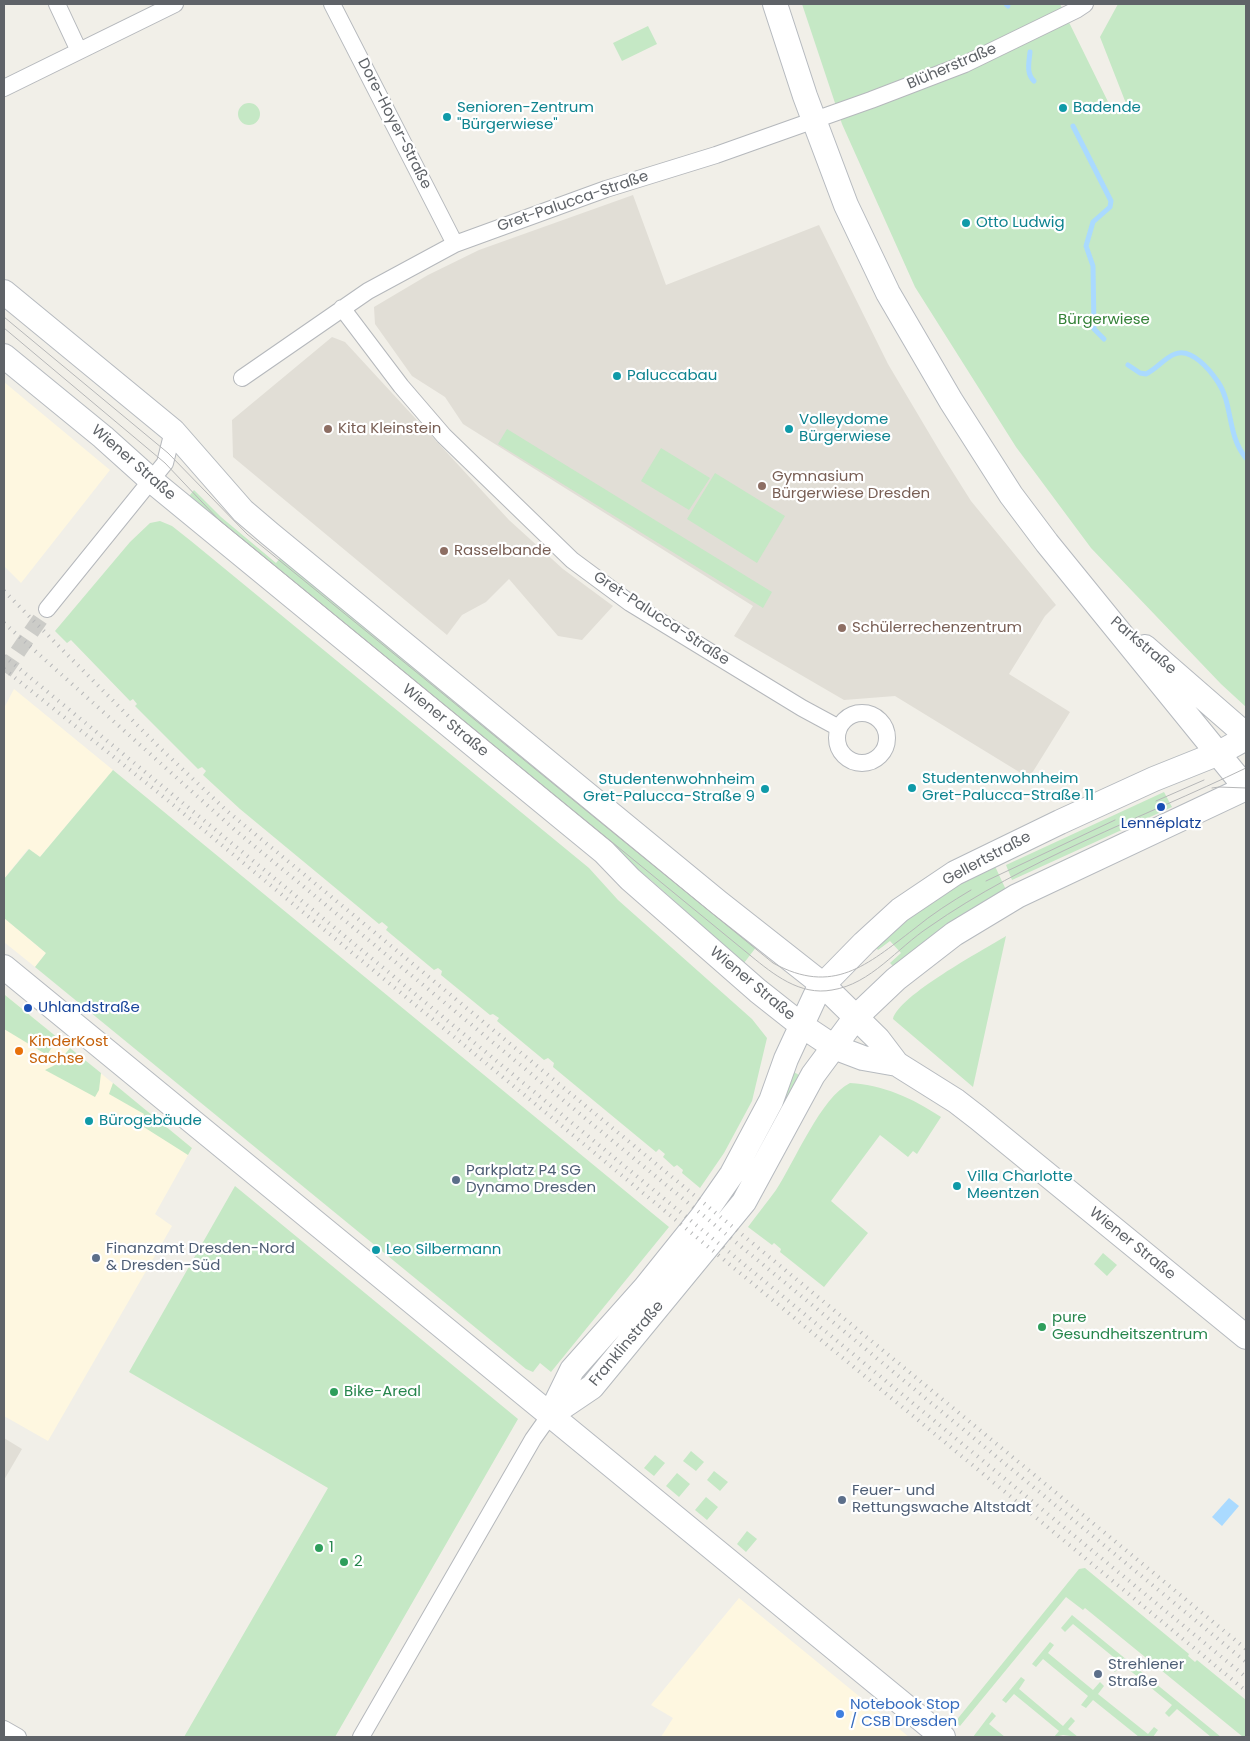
<!DOCTYPE html>
<html>
<head>
<meta charset="utf-8">
<style>
  body { margin:0 }
  #map { position:relative; width:1250px; height:1741px; overflow:hidden; background:#f1efe8; font-family:Poppins,sans-serif }
  canvas { display:block }
  .frame { position:absolute; inset:0; border:5px solid #5f6368; pointer-events:none }
</style>
</head>
<body>
<div id="map">
<canvas width="1250" height="1741"></canvas>
<div class="frame"></div>
</div>
<script>
const g = document.querySelector('canvas').getContext('2d');
g.lineJoin = 'round';
function fill(path, color) {
  g.fillStyle = color;
  g.fill(path, 'evenodd');
}
function stroke(path, color, width, dash) {
  g.strokeStyle = color;
  g.lineWidth = width;
  g.lineCap = dash ? 'butt' : 'round';
  g.setLineDash(dash || []);
  g.stroke(path);
}
function write(font, color, halo, rows, align = 'center') {
  g.font = font + ' Poppins,sans-serif';
  g.lineWidth = 4.5;
  g.setLineDash([]);
  g.textBaseline = 'middle';
  g.strokeStyle = halo;
  g.fillStyle = color;
  for (const [text, x, y, turn = 0] of rows) {
    g.save();
    g.translate(x, y);
    g.rotate((+turn || 0) * Math.PI / 180);
    g.textAlign = isNaN(turn) ? turn : align;
    if (halo) g.strokeText(text, 0, 0);
    g.fillText(text, 0, 0);
    g.restore();
  }
}
fill(new Path2D(`
  M4,382L110,470L21,583L4,566Z
  M14,689L113,770L40,857L28,849L4,879V708Z
  M4,918L46,953L35,967L4,942Z
  M4,994L192,1148L155,1214L172,1226L48,1441L4,1416Z
  M739,1598L909,1737H661L673,1718L651,1705Z`), '#fef7e0');
fill(new Path2D(`
  M633,195L666,285L819,225L888,364L942,455L971,501L1056,605L1045,616L1009,674L1070,712L1029,778L895,696L844,700L734,636L753,606L463,424L445,397L412,376L375,324L374,307L428,275L479,250Z
  M332,337L345,342L509,520L563,569L613,606L582,640L558,636L509,579L486,602L462,615L447,635L233,457L232,420Z
  M4,1438L22,1449L4,1480Z`), '#e1ded6');
fill(new Path2D(`
  M802,4H1060L1114,114L1127,106L1100,37L1118,4H1246V707L1221,684L1091,548L1016,447L915,287L842,124Z
  M648,26L657,44L622,61L613,43Z
  M238 114a11 11 0 1 1 22 0a11 11 0 1 1-22 0Z
  M507,429L772,592L763,608L498,444Z
  M661,448L710,478L689,510L641,481Z
  M715,473L785,516L757,563L687,519Z
  M194,490L221,517L276,563L282,556L757,946L744,963L652,881L186,500Z
  M160,521L172,526L191,541L589,868L618,900L752,1019L767,1038L752,1101L724,1153L700,1188L682,1173L683,1170L677,1165L674,1167L663,1157L665,1154L659,1149L656,1152L553,1067L554,1063L548,1058L544,1060L497,1021L499,1018L493,1014L490,1015L441,975L442,971L438,968L434,970L386,930L388,927L382,922L379,924L240,809L203,775L206,771L202,767L198,769L135,706L137,704L133,699L130,701L71,640L67,643L55,631L130,542L150,523Z
  M113,770L669,1227L551,1372L540,1363L533,1372L526,1369L35,967L46,953L4,918V879L29,849L40,857Z
  M1164,792L1172,807L1012,880L1006,865Z
  M993,862L1007,892L895,968L890,963L901,953L890,941L878,950L873,944L918,908Z
  M1006,936L973,1087L893,1019C898,996 983,950 1006,936Z
  M5,995L58,1038L47,1055L4,1029Z
  M70,1048L101,1073L99,1090L95,1097L45,1070L57,1064Z
  M792,1071L799,1075L748,1177L742,1174Z
  M113,1083L192,1148L188,1155L139,1124L144,1114L109,1094Z
  M850,1083C884,1085 912,1098 941,1117L917,1154L913,1151L908,1157L880,1135L831,1201L868,1233L824,1287L780,1252L781,1249L774,1243L772,1245L748,1227C757,1215 767,1202 776,1190C795,1161 821,1097 850,1083Z
  M235,1186L518,1419L335,1737H184L328,1488L129,1372Z
  M1103,1253L1117,1265L1107,1276L1094,1264Z
  M691,1451L704,1462L696,1471L683,1461Z
  M655,1455L665,1463L654,1476L644,1468Z
  M714,1471L728,1482L720,1491L707,1480Z
  M677,1473L690,1484L679,1497L666,1486Z
  M706,1497L718,1507L707,1520L695,1510Z
  M747,1531L757,1539L746,1552L737,1544Z
  M1085,1568L1189,1654L1188,1656L1195,1662L1197,1660L1246,1700V1737H1243L1085,1608L1083,1610L1066,1597L960,1726L955,1722L1079,1569Z
  M1072,1615L1221,1737H1211L1177,1709L1169,1717L1165,1713L1172,1705L1122,1664L1115,1672L1111,1669L1117,1660L1073,1624L1065,1632L1061,1628Z
  M1050,1642L1054,1645L1048,1653L1093,1690L1100,1682L1104,1686L1098,1694L1148,1734L1154,1727L1158,1730L1153,1737H1139L1093,1700L1086,1708L1081,1705L1088,1696L1043,1659L1036,1667L1032,1664Z
  M1021,1677L1025,1680L1019,1689L1063,1726L1071,1717L1075,1721L1068,1729L1078,1737L1063,1735L1054,1737L1059,1731L1014,1694L1006,1703L1002,1700Z
  M992,1712L996,1716L989,1724L1005,1737H973Z`), '#c5e8c5');
fill(new Path2D(`
  M1229,1498L1239,1506L1222,1526L1212,1517Z`), '#aadaff');
stroke(new Path2D(`
  M1006,4L1008,6
  M1030,52C1029,62 1026,74 1034,81
  M1073,126L1111,201L1110,207L1093,222L1086,246L1093,266L1094,329L1104,339
  M1128,365L1140,373L1146,374C1157,369 1164,358 1175,354C1191,347 1210,370 1218,382C1233,404 1227,436 1246,458`), '#aadaff', 5);
stroke(new Path2D(`
  M4,672L47,609`), '#ccccc8', 16, [16, 8]);
const street = new Path2D(`
  M57,4L79,51
  M332,4L455,244
  M4,88L175,4
  M342,308L401,386L444,436L572,560L630,603L802,708L839,728
  M242,378L368,291L455,244L606,189L716,155L871,100L965,64L1076,10L1085,4
  M47,609L165,463L173,431
  M837 738a25 25 0 1 1 50 0a25 25 0 1 1-50 0Z
  M4,1729L18,1737
  M361,1737L533,1439L550,1415`);
const secondary = new Path2D(`
  M775,4L805,96L846,205L888,293L951,401L1011,495L1047,543L1246,788
  M4,292L173,431L243,511L270,534L718,902L822,984L878,1039L897,1064L956,1101L978,1118L1246,1337
  M4,356L103,437L152,481L604,852L630,879L758,991L801,1025L834,1047L863,1058L897,1064
  M1145,647L1246,735
  M4,967L943,1737
  M552,1414L592,1387L744,1202L813,1075L856,1017L896,979L954,934L1017,896L1246,788
  M550,1415L572,1370L645,1288L702,1217L732,1174L771,1101L786,1059L818,990L864,943L900,910L955,873L1060,822L1154,779L1219,753L1246,738`);
stroke(street, '#b5b8bc', 18);
stroke(secondary, '#b6babf', 26);
stroke(street, '#fff', 16);
stroke(secondary, '#fff', 24);
stroke(new Path2D(`
  M4,317L168,453L247,534L773,963C833,996 867,965 914,929C932,914 951,902 971,890
  M4,328L165,463L219,520L751,956C773,974 800,996 832,990C871,984 897,948 929,927C1026,859 1140,819 1246,768
  M1212,788L1219,787L1246,788
  M1156,801L1204,780
  M986,881L1115,820`), '#b6b7b8', 1);
stroke(new Path2D(`
  M4,591L159,747L227,811L1246,1649
  M4,623L236,831L1246,1662
  M4,656L1246,1677
  M4,669L160,794L1246,1691`), '#b6b7b8', 4, [1, 6]);
for (const [x, y, r, color] of [
  [1063,108,5,"#0f9aa8"],
  [447,117,5,"#0f9aa8"],
  [966,223,5,"#0f9aa8"],
  [617,376,5,"#0f9aa8"],
  [328,429,5,"#8d6e63"],
  [789,429,5,"#0f9aa8"],
  [762,486,5,"#8d6e63"],
  [444,551,5,"#8d6e63"],
  [842,628,5,"#8d6e63"],
  [912,788,5,"#0f9aa8"],
  [765,789,5,"#0f9aa8"],
  [1161,807,5,"#1a4fb4"],
  [28,1008,5,"#1a4fb4"],
  [19,1051,5,"#e8710a"],
  [89,1121,5,"#0f9aa8"],
  [456,1180,5,"#5c6f8a"],
  [957,1186,5,"#0f9aa8"],
  [376,1250,5,"#0f9aa8"],
  [96,1258,5,"#5c6f8a"],
  [1042,1327,5,"#2e9e5b"],
  [334,1392,5,"#2e9e5b"],
  [842,1500,5,"#5c6f8a"],
  [319,1548,5,"#2e9e5b"],
  [344,1562,5,"#2e9e5b"],
  [1098,1674,5,"#5c6f8a"],
  [840,1714,5,"#3f7fe0"]
]) {
  const dot = new Path2D();
  dot.arc(x, y, r, 0, 2 * Math.PI);
  g.fillStyle = color;
  g.fill(dot);
  stroke(dot, '#fff', 2);
}
write('15px', '#5f6368', '#fff', [
  ["Blüherstraße",952,67,-23],
  ["Dore-Hoyer-Straße",394,124,63],
  ["Gret-Palucca-Straße",573,202,-19],
  ["Wiener Straße",133,463,41],
  ["Gret-Palucca-Straße",661,619,33],
  ["Parkstraße",1143,646,40],
  ["Wiener Straße",445,721,39],
  ["Gellertstraße",987,859,-28],
  ["Wiener Straße",752,984,40],
  ["Wiener Straße",1132,1244,39],
  ["Franklinstraße",627,1344,-50]
]);
write('15px', '#0d838f', '#fff', [
  ["Senioren-Zentrum",457,108],
  ["\"Bürgerwiese\"",457,125],
  ["Badende",1073,108],
  ["Otto Ludwig",976,223],
  ["Paluccabau",627,376],
  ["Volleydome",799,420],
  ["Bürgerwiese",799,437],
  ["Studentenwohnheim",922,779],
  ["Gret-Palucca-Straße 11",922,796],
  ["Studentenwohnheim",755,780,"right"],
  ["Gret-Palucca-Straße 9",755,797,"right"],
  ["Bürogebäude",99,1121],
  ["Villa Charlotte",967,1177],
  ["Meentzen",967,1194],
  ["Leo Silbermann",386,1250]
], 'left');
write('15px', '#348238', '#fff', [
  ["Bürgerwiese",1104,320]
]);
write('15px', '#785e54', '#fff', [
  ["Kita Kleinstein",338,429],
  ["Gymnasium",772,477],
  ["Bürgerwiese Dresden",772,494],
  ["Rasselbande",454,551],
  ["Schülerrechenzentrum",852,628]
], 'left');
write('15px', '#164399', '#fff', [
  ["Lennéplatz",1161,824],
  ["Uhlandstraße",38,1008,"left"]
]);
write('15px', '#c56008', '#fff', [
  ["KinderKost",29,1042],
  ["Sachse",29,1059]
], 'left');
write('15px', '#4e5e75', '#fff', [
  ["Parkplatz P4 SG",466,1171],
  ["Dynamo Dresden",466,1188],
  ["Finanzamt Dresden-Nord",106,1249],
  ["& Dresden-Süd",106,1266],
  ["Feuer- und",852,1491],
  ["Rettungswache Altstadt",852,1508],
  ["Strehlener",1108,1665],
  ["Straße",1108,1682]
], 'left');
write('15px', '#27864d', '#fff', [
  ["pure",1052,1318],
  ["Gesundheitszentrum",1052,1335],
  ["Bike-Areal",344,1392],
  ["1",329,1548],
  ["2",354,1562]
], 'left');
write('15px', '#366cbe', '#fff', [
  ["Notebook Stop",850,1705],
  ["/ CSB Dresden",850,1722]
], 'left');
</script>
</body>
</html>
